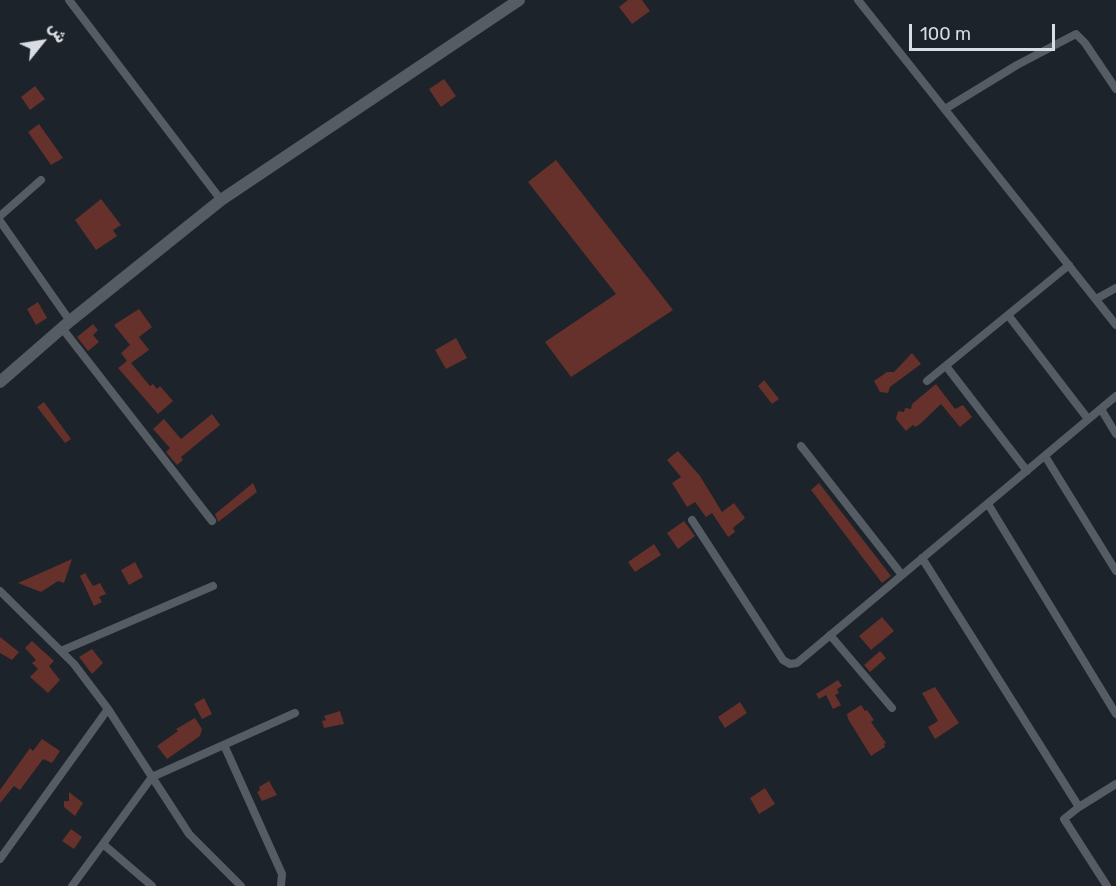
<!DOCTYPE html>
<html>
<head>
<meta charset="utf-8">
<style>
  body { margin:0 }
  #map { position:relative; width:1116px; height:886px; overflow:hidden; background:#1d232a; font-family:Rubik,Cairo,sans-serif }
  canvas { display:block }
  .north { position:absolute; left:12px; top:12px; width:60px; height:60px; -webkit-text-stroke:4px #1d232a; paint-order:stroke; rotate:60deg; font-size:16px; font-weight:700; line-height:24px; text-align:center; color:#d9dde2 }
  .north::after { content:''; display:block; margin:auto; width:21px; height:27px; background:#d9dde2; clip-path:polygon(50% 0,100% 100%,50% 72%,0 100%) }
  .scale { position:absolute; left:909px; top:24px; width:146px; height:27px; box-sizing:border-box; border:3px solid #d9dde2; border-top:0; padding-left:8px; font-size:18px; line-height:21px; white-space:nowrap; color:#d9dde2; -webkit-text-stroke:4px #1d232a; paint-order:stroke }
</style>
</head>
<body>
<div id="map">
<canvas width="1116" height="886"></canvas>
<div class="north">ش</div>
<div class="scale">100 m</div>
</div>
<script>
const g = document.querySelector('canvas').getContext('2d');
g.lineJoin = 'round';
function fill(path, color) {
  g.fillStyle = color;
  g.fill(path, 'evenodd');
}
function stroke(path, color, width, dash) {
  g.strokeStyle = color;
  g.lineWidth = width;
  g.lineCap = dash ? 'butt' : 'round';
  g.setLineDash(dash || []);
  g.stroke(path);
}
fill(new Path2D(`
  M628,0H642L650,11L632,24L619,7Z
  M444,79L456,96L441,107L429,89Z
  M35,86L45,99L30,110L21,97Z
  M39,124L63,158L51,165L28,132Z
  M556,160L673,310L571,377L545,342L616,294L528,182Z
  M101,199L121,225L113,230L117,236L96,250L75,220Z
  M38,302L47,318L36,325L27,309Z
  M139,309L152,327L139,337L149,350L131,363L150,386L153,384L157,389L160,386L173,401L158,414L118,368L127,361L121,353L130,345L114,325Z
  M93,324L98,330L93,335L99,342L88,351L77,337Z
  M456,338L467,358L446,369L435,350Z
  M912,353L921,364L890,387L888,393L880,392L874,381L887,372H894Z
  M764,380L779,399L772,404L758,386Z
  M936,384L955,409L963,405L972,417L960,427L941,404L920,424L915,427L913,425L906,431L896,419L898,411L904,412L905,408L911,409L912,404Z
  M44,402L71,439L65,443L37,407Z
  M212,414L220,425L181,457L183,460L177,465L166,452L170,448L153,429L164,419L181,439Z
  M678,451L700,476L722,512L734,503L745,518L733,528L735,532L728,537L712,513L706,517L695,502L687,507L672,483L681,477L667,460Z
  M253,483L257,492L218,522L215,514Z
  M819,483L891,576L882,583L811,490Z
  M684,521L695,536L678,549L667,533Z
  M654,544L661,555L635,572L628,562Z
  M72,559L64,583L58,581L41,592L18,583Z
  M135,562L143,577L129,585L121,570Z
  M85,573L93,586L100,583L106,594L99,597L102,602L94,606L80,576Z
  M882,617L894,631L871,650L859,636Z
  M0,637L19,652L12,660L0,653Z
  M32,641L54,661L49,666L60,680L48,693L30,677L38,669L32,663L36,660L25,648Z
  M92,649L103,663L92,674L79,657Z
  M880,651L886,658L870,672L864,665Z
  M838,680L842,686L837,689L839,693L835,695L841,705L833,709L826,695L819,699L816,694Z
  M935,687L959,723L935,739L928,727L938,721L922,693Z
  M204,698L212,714L202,719L194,704Z
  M740,702L747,713L725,728L718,717Z
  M861,705L865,711L867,710L874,720L871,722L886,743L884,744L885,747L871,756L848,719L847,714Z
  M340,711L344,724L324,728L322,721L326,720L324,716Z
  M195,718L202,729L200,736L167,759L157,746L178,731L176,729Z
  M42,739L60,751L52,763L43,759L20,790L14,786L0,803V790L30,748L33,751Z
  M269,781L277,795L262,801L257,792L260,790L259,787Z
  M765,788L775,804L759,814L750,798Z
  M69,792L83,803L75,816L64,807V801H69Z
  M71,829L82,837L74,849L62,841Z`), '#65312a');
stroke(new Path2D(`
  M69,0L221,200
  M858,0L1116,325
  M945,109L1017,65L1076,34L1085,43L1116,89
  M0,216L41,180
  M0,221L70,321
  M1096,299L1116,288
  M1008,315L1088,419
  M62,328L212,521
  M946,366L1027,471
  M927,381L1069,265
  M1101,409L1116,434
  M801,446L902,575
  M1045,456L1116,571
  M988,504L1116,714
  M692,520L783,660L790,664L797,663L1116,396
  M922,558L1079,807L1116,784
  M0,591L74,664L108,709L189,834L241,886
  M830,635L892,708
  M61,651L213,586
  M224,745L282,874L281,886
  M1079,807L1064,819L1107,886
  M103,844L152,886
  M0,859L108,709
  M72,886L152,777L295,713`), '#555c64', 8);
stroke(new Path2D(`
  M0,382L70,321L221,200L519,0`), '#555c64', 12);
</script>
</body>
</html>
